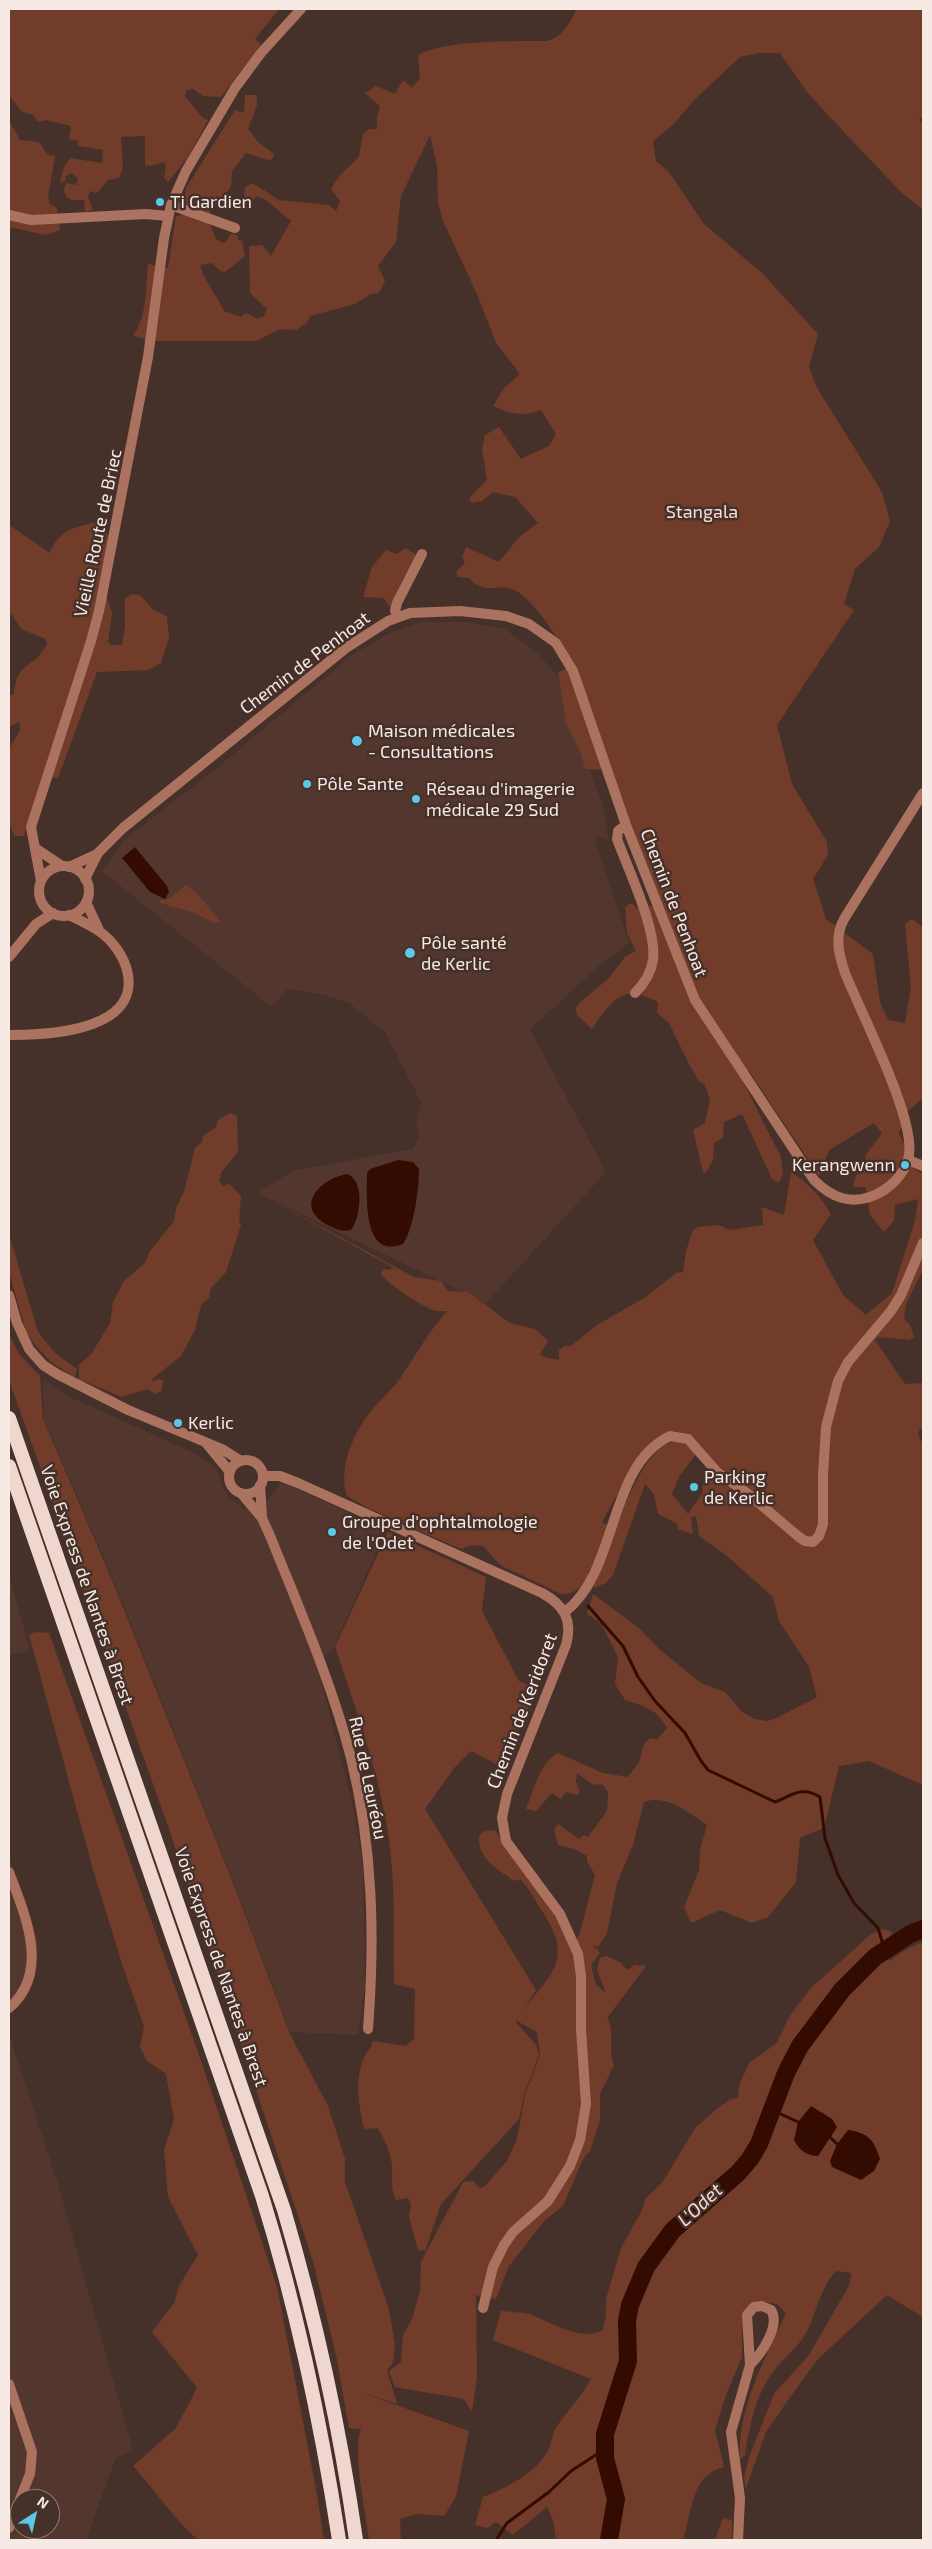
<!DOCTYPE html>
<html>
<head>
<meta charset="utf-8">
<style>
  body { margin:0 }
  #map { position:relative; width:932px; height:2549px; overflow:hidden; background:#46312a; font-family:"Exo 2",sans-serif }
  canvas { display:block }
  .frame { position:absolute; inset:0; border:10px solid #f7e9e4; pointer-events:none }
  .north { position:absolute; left:10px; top:2489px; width:50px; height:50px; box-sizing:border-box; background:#46312a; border:1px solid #8d7b74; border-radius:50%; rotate:35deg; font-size:14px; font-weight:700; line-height:20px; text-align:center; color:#f7e9e4 }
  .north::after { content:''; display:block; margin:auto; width:18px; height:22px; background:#5ac8e6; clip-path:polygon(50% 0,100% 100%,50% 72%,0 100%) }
</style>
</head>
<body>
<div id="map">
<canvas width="932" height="2549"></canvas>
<div class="frame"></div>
<div class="north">N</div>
</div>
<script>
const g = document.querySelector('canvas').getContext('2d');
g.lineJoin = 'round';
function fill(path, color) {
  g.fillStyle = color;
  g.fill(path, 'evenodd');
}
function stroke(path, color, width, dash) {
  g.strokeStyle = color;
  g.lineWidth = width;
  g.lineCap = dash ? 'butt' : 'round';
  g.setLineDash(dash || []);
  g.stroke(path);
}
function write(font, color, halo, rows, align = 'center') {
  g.font = font + ' "Exo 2",sans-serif';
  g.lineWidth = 5;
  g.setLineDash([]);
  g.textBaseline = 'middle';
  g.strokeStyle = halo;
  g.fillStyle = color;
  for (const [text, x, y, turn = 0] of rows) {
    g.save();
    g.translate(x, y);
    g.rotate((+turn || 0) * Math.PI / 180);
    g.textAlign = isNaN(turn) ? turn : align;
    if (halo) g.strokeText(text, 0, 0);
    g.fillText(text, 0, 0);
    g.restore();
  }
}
fill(new Path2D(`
  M421,622H464L504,629L537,652L558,677L603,807L609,841L597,836L594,839L629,943L602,963L530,1029L606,1172L486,1303L258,1193L292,1171L413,1149L419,1135L416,1123L421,1102L385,1032L348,1002L324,995L287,989L272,1007L102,871L127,837L210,774L352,655L390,633Z
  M43,1379L72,1398L196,1454L216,1468L224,1490L229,1498L243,1508L269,1499L282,1482L386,1530L332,1651L316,1662L354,1810L363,1868L365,1985L358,2035L290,2032L233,1880L116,1586L44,1419Z
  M9,1575L30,1651L9,1655Z
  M9,1857L37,1938L39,1950L34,1978L28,1992L9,2013Z
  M9,2035L58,2184L133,2451L115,2459L86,2540H9ZM20,2499H50V2529H20Z`), '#53372e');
fill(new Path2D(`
  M9,9H279L255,39L261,45L221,97L203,96L193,89L186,91L185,96L203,118L208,120L188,157L168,182L164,178L166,166L164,162L151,166L145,165V136L121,137L123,169L119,178L108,180L97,193L90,191L88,197L93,210L85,212L84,200H72L66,197L64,189L66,183L76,185L78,178L71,173L66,176L65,181L60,183L64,167L70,158L102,163L103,150L78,146V141L69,139L71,126L46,120L38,122L33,115L21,111L9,95Z
  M577,9H923V117L919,119L923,125V210L901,192L842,130L807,92L780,53H759L740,57L693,101L673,125L653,141L656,161L669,172L704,224L762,273L818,334L809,367L817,388L882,492L890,521L879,547L855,569L844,604L854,610L777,725L792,784L827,842L828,855L813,879L826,919L873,954L880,1002L888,1020L905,1023L911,987L905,924L912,919L923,927V1098L909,1110L899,1133L905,1146L904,1163L923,1174V1270L906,1304L904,1319L910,1325L914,1337L909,1340L878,1337L875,1340L905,1384L923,1383V1429H920L918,1434L923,1445V1785L869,1761L839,1766L824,1828L800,1838L796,1882L768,1917L752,1923L720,1910L691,1923L684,1907L699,1870L700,1850L707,1825C687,1812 668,1794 644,1802L633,1845L617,1883L607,1933L598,1947L592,1944L600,1953L591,1965L596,1985L606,1993L597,1970L600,1958L606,1956L620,1962L627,1970L635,1965L646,1966L607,2018C616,2033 607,2046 614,2065L600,2094V2120L590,2151L584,2157L563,2206L545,2220L509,2266L496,2299L476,2295L477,2377L472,2412L464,2399L395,2387L389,2371L401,2362L403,2335L412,2319L420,2291L421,2262L463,2182L473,2181L479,2188L485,2186L507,2161L517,2139L525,2095L540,2055L537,2032L517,2021C542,1978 578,1966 544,1914C535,1901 531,1890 520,1879L515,1881C498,1870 474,1856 480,1834L487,1830L496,1831L505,1848L536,1886L573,1943L579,1936L595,1875L587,1861V1856L574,1849L558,1845L554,1830L558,1824L579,1839L584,1835L588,1837L607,1811L608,1792L603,1785L592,1784L577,1773L576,1782L580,1792L578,1795L566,1792L561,1799L552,1793L536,1811L526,1809C533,1792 540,1762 558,1753L603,1773L628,1777L639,1762L644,1744L650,1738L657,1740L667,1728C657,1709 644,1706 625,1700L615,1684L618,1657L601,1623L587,1614L593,1594L639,1628L659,1649L701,1683L725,1692L741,1711L754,1719L767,1721L777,1718L817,1697L809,1667L779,1621L773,1597L727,1556L699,1536L696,1516L691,1518L693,1534L678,1529L676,1523L658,1514L654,1494L645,1484L613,1575L606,1583L593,1588L599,1570L594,1563L588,1573L589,1577C580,1588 576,1594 561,1594L500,1565L483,1546L472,1545L461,1549L370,1509L347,1496C338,1467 353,1434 371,1411C381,1399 393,1389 401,1377C417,1353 428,1333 447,1311C444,1311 439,1311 436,1311C423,1307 387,1284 381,1274L383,1269L388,1270L394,1268L258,1193L414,1277L441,1281L448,1291L468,1292L510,1323L535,1329L548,1341L540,1354L544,1357L559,1360V1350L564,1346H571L597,1325L646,1297L676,1273L683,1272L686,1251L693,1230L698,1227L719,1225L729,1230L763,1225L762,1207L784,1215L791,1172C809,1184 820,1196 831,1214L813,1240L843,1295L866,1315L892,1293L915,1221L918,1199L895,1205L894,1221L884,1232L870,1215L866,1187H853L856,1175L868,1171L865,1156L882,1133L874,1123L829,1150L819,1176L749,1071L739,1074L781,1157L783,1174L779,1183L772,1179L742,1114L724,1122L723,1138L714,1143L713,1159L706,1173L703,1172L693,1130L705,1123L710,1100L705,1085L699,1081L689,1064L669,1023L657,1013L658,1002C650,999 637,991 628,994C611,998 601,1016 592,1029L577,1015L576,1008L579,1003L608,979L625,957L636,951L627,933L625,907L631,903L639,910L653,905L633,831L612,770L585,769L581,753L566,723L558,672L573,667C564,647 532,595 512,589C496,584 484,595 469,578L457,577V571L465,563L462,557L466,547L499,562L519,537L538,523L515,497L493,492L482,501L472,503L469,498L487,480L482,449L485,435L499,427L521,459L549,446L556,434L541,410C522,417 511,414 493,406L504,388L520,374L496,343L477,294L443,221L438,202L437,166L430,135L401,196L396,242L378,266L385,281L379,293L371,294L355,304L310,316L307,323L296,330L280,329L256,341H149L133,335C147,319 146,285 148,264L168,268L176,216L182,215L186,188L235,110L244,113L245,95H257V105L248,129L258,142L274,154L271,161L246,153L232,171L231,186L225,196L211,209L208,220L216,239L223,243L227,241L230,234L237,235L238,240L242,241L245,256L225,272L220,271L212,263L200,265C205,282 216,294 224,311L241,317L246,313L257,319L264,316L267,309L250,293L249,246L262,245L271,256L291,221L266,200L257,196L250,203L244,200L245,187L253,183L279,200L329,205L336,211L340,201L331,189L340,175L359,157L363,133L370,129H377V118L380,106L365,93L376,86L395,94L403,80L412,88L420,78L418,55C444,40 515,41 547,41C564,36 569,23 577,9ZM674,1431L689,1434L708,1466L706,1474L708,1480L703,1484L702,1494L688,1514L672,1494L679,1477L696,1454C660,1408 625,1505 616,1528L602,1523C612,1501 651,1436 674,1431Z
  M9,120L20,140L39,142L48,155L55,156L48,197L50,204L57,208L60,230L46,235L9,227Z
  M94,523L103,526L109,538L102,584L112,613L108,642L111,645H122L125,626V599L131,594L140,595L153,610L167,616L169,638L161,663L148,670L97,672L58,778L42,777L24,836H14L9,822V749L20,730V722L9,727V696L14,694C16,671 21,671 37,658C41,655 43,649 47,645L46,639L21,629L12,615L9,614V525L50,553C58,532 72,527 94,523Z
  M406,548L418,556L391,609L384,598L363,597L372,567L386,550L396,554Z
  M186,885L196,892L220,921L215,923L192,912L160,903V900H167Z
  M230,1113L237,1116L238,1152L222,1171L219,1181L222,1186L229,1184L241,1196L239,1221L241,1225L226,1272L211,1288L209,1298L201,1305L195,1330L181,1356L152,1379L153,1382L157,1379L164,1380L161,1391L155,1394L147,1389L122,1397L79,1379V1365L92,1353L110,1323L113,1302L124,1281L145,1263L150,1251L174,1221L176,1208L184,1192L195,1148L202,1142L203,1136L216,1127L218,1120Z
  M9,1234L38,1332L55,1353L77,1369L75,1377L51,1362L35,1345L26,1331L9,1272Z
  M9,1334L19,1354L40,1376L43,1419L115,1587L232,1880L290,2034L328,2106L345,2159V2182L389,2309L395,2345L393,2363L387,2370L397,2404L357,2391L469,2431L456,2497L444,2516L416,2514L400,2519L401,2540H369C366,2512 352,2454 361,2429L349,2428L336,2355L313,2261L168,1826L9,1380Z
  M388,1532L486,1577L482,1611L519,1681L537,1689L502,1767L471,1751L455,1767L425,1809L536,1990L516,2022L536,2045L539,2055L524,2095L519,2119L441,2204L425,2251L418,2250L409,2216L411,2204L408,2198L396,2200C390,2187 393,2179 392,2165C391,2153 384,2139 378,2128L364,2129C359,2106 354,2081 364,2058C366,2052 371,2049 373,2041L406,2046L414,2039L415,1989L394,1984C393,1945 395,1907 392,1869C388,1796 358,1716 335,1647Z
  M35,1632L49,1633L198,2052L277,2287L316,2489L324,2540H198C173,2518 155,2490 133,2466L176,2428L197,2388L152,2332L174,2303L180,2284L198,2255L168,2197L164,2150L174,2119L166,2074L147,2061L140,2047L144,2026L123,1967L94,1873L29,1635Z
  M883,1929L892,1932L885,1957L890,1961L905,1950L923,1942V2317L887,2295L817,2360L788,2400L766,2432L746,2488L744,2478L749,2457L774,2394L809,2355L850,2284L851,2273L836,2271C820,2288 817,2312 806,2333C798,2347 786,2356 776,2368C756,2393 750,2423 745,2455L740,2460C737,2408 765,2359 786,2313L777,2304L762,2301L746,2312L742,2325V2357L726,2395L715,2430L724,2467C691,2475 692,2512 683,2540H556L553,2520L547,2507L513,2535L496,2522L487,2528L475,2525L483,2497C506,2488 535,2474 548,2451C552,2443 552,2433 557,2426C568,2410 582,2396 591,2379L493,2340L501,2311C510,2312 520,2312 529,2314C549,2321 583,2343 603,2330L606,2315V2299L621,2248L642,2210L646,2198L662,2183L696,2127L718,2108L731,2099L738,2098L739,2086L749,2063L777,2043L789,2017L810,1989L870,1935ZM822,2112L836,2128L818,2156Z
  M723,2518L732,2520V2540H715Z`), '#723c2a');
fill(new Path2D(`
  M135,847L167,886L169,892L165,899L150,892L122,858Z
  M398,1160L413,1162L419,1169C419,1189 414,1228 403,1244C362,1260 367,1196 367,1173L370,1169Z
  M347,1174C365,1180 361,1217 351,1230C344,1232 338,1230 332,1227C293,1210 316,1180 347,1174Z
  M811,2106L832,2119L837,2127L818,2156C807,2156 799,2150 794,2140L798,2122Z
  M848,2130C869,2133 874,2140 880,2159L874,2171L861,2180L832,2167L830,2161L837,2144Z`), '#330b01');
stroke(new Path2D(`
  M588,1606L623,1646L638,1677L655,1701L685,1733L701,1761L708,1770L775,1802C791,1796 802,1785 820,1797L825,1838L838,1875L854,1903L878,1928L885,1951
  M772,2110L798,2122
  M830,2137L837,2144
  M496,2540L507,2523L549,2492L571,2471L605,2449`), '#330b01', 3);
stroke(new Path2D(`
  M609,2540L616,2499L605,2458V2434L628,2361L627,2321L630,2305L646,2267L673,2230L738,2173L750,2159L759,2144L786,2073L800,2046L842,1990L875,1957L910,1934L923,1929`), '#330b01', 18);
stroke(new Path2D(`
  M171,205L235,228
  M9,215L31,220L146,214L168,216
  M398,616L395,611L397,603L422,554
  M626,825L618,831L617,839C628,869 657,929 653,960C651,973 644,984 635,993
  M69,867L97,854
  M85,879L98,853L123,828L346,648L388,621L410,613L460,611L506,616L529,624L556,643L573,671L626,825L695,1000L814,1180C822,1188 831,1195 842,1198C870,1206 904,1183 909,1155C915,1117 861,1013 845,973C839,955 834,937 844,919L923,793
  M86,902L100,932
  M9,1035C40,1035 82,1033 109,1016C144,994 127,951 99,931C90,925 79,920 69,915
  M908,1160L923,1166
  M9,1295L17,1323L29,1349L43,1365L57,1374L128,1410L222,1449L241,1461
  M207,1444L230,1472
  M229 1477a17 17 0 1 1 34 0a17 17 0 1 1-34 0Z
  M263,1476H280L298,1483L542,1593C564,1605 573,1620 566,1645L507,1794L502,1818L506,1841L560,1914L578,1954L581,1976V2029L586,2104L580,2140L570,2166L548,2201L513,2232L504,2245L493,2267L483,2308
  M260,1485L262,1518
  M241,1493L262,1518L271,1538C300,1611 332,1683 351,1758C373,1848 375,1937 368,2029
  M565,1612C619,1570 607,1466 670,1436L688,1439L717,1472L747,1493L799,1537L805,1541L813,1542L819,1536L823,1524V1475L826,1427L838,1381L848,1362L891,1311L901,1295L923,1243
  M9,1872C25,1915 51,1972 9,2008
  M9,2384L32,2452L30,2474L20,2499
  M9,2528L20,2500
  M738,2540L740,2498L731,2432L750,2365L747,2315L754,2307L762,2306L771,2310C781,2326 761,2354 750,2365`), '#ac7260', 10);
stroke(new Path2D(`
  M35,848L62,866
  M39 891a25 25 0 1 1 50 0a25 25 0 1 1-50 0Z
  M41,881L31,827L91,641L99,611L148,357L164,238L171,205L186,171L235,88L261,53L301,9
  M9,957L36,924L53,913`), '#ac7260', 10);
stroke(new Path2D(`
  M9,1418L284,2210C316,2319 340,2428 356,2540
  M9,1466L262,2196C297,2309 321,2423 339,2540`), '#efd7cf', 14);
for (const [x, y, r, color] of [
  [160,202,5,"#5ac8e6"],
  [357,741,6,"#5ac8e6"],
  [307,784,5,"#5ac8e6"],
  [416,799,5,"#5ac8e6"],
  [410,953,6,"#5ac8e6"],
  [905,1165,5,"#5ac8e6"],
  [178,1423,5,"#5ac8e6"],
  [694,1487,5,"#5ac8e6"],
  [332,1532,5,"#5ac8e6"]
]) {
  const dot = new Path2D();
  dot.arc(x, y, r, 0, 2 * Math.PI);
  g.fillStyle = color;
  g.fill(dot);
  stroke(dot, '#46312a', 2);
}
write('18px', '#f7e9e4', '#46312a', [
  ["Ti Gardien",170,202],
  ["Maison médicales",368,731],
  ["- Consultations",368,752],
  ["Pôle Sante",317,784],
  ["Réseau d'imagerie",426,789],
  ["médicale 29 Sud",426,810],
  ["Pôle santé",421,943],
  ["de Kerlic",421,964],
  ["Kerangwenn",895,1165,"right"],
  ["Kerlic",188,1423],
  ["Parking",704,1477],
  ["de Kerlic",704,1498],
  ["Groupe d'ophtalmologie",342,1522],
  ["de l'Odet",342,1543]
], 'left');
write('18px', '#f5ddd5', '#46312a', [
  ["Stangala",702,512]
]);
write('18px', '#f7e9e4', '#46312a', [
  ["Vieille Route de Briec",98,533,-78],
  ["Chemin de Penhoat",305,663,-37],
  ["Chemin de Penhoat",674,903,69],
  ["Voie Express de Nantes à Brest",87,1585,71],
  ["Chemin de Keridoret",522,1711,-69],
  ["Rue de Leuréou",368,1778,78],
  ["Voie Express de Nantes à Brest",221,1967,71]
]);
write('italic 19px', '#f5ddd5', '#46312a', [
  ["L'Odet",700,2205,-43]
]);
</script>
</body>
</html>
